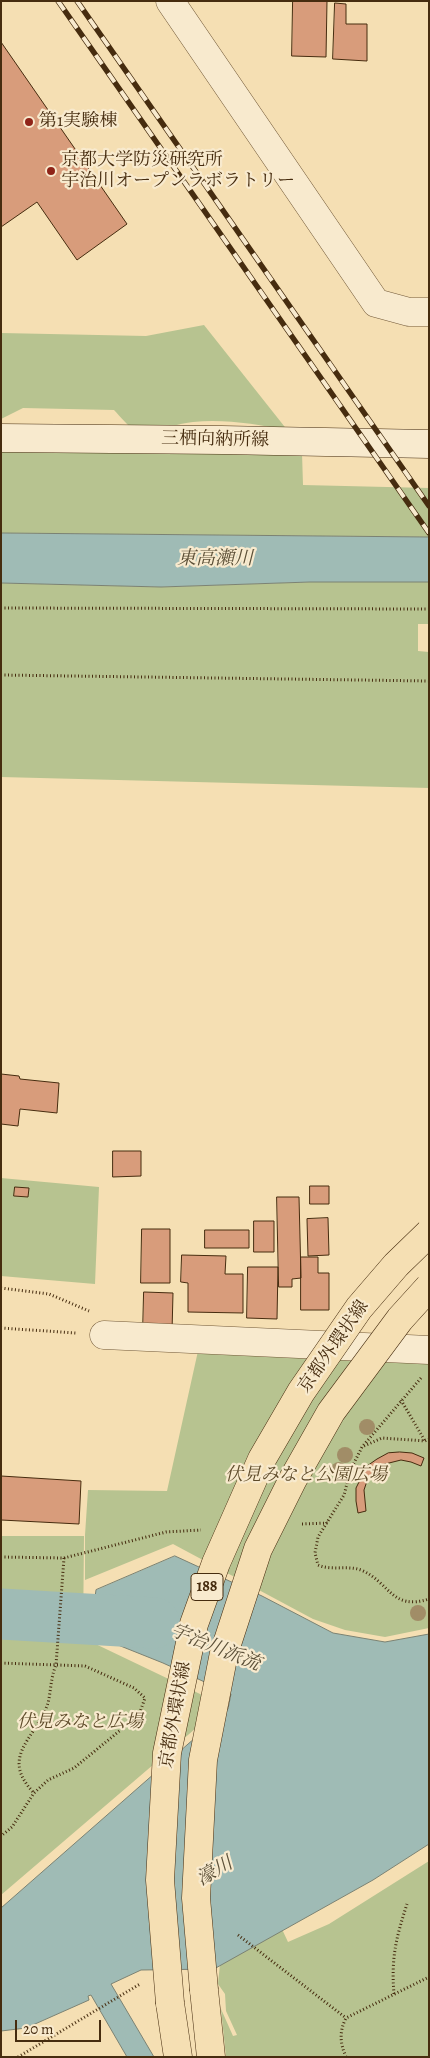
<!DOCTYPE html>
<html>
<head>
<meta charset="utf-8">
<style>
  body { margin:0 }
  #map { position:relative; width:430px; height:2058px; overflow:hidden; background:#f5dfb3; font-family:Alegreya,serif }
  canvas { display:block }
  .frame { position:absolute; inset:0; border:2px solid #462c0f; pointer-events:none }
  .scale { position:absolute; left:15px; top:2020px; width:86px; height:22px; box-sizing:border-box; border:2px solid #462c0f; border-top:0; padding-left:6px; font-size:15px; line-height:18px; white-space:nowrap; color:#462c0f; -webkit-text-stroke:4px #f8eace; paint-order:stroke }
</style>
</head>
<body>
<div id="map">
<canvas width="430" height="2058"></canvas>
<div class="frame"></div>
<div class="scale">20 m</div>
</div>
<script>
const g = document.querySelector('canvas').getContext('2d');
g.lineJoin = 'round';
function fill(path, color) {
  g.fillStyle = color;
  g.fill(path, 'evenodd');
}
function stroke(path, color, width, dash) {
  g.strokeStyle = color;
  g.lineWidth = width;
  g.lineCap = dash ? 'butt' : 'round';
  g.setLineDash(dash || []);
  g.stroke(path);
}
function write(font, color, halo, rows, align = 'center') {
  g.font = font + ' Alegreya,"Noto Serif JP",serif';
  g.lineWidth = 4.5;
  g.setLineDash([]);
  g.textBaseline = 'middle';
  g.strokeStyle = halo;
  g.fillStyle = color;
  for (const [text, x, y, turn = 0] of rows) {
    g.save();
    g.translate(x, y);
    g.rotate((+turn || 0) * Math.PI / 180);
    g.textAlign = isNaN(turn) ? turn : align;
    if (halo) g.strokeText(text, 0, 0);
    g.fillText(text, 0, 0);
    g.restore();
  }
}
fill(new Path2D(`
  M204,325L288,431C257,424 225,419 193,422C177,423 151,435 136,430C129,428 120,416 114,410L23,408L1,419V333L146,336Z
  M1,446L302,453L303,485L429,488V537L1,533Z
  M310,582H429V624H418V651L429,652V788L1,777V583L161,587Z
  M1,1178L99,1187L95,1284L1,1276Z
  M198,1351L429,1359V1628L385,1637L345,1630L313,1619L173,1544L85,1580V1535L88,1490L167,1491Z
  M1,1536H84L83,1638L223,1705L1,1895Z
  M429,1861V2057H226L221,2009L233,2036L237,2035L226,2011L225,1994L218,1984L221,1954L281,1927L288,1942L329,1924Z`), '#b7c390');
const water = new Path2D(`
  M1,533L429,537V582H310L161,587L1,583Z
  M175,1556L262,1596L333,1633L385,1642L429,1634V1844L373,1880L214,1969L141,1970L111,1984L154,2057H127L91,1995L88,1996L89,2000L26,2028L1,2031V1908L228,1709L231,1694L163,1663L93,1635V1629H84L85,1596L95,1597L96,1590Z
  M1,1592L53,1594L57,1597L55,1631H51V1634L1,1632Z`);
fill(water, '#9fbbb5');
stroke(water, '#7b8273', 1);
stroke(new Path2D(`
  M1,1614L154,1623`), '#9fbbb5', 51);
const building = new Path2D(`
  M293,1H327L326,57L292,56Z
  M335,3L346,4V24H367V61L333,59Z
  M1,42L127,224L77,260L37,202L1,227Z
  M1,1074L19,1076L20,1079L59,1083L57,1113L20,1109L18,1126L1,1124Z
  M113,1151H141V1176L113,1177Z
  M310,1186H329V1204H310Z
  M15,1187L29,1188L28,1197L14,1196Z
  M277,1197H299L301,1278L292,1279V1287H279Z
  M328,1218L329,1255L308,1256L307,1219Z
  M254,1221H274V1252H254Z
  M142,1229H170V1283H141Z
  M205,1230H249V1248H205Z
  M182,1255L226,1256L225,1274H243V1313L188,1312V1283L181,1282Z
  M301,1257H318V1273H329V1310H301Z
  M248,1267H278L277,1319L247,1318Z
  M144,1292L173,1293L172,1332L143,1331Z
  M400,1452L412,1453L424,1458L421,1466L411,1462L401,1460L381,1465L373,1472L367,1481L364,1490L366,1511L358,1513L356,1501V1488L367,1466L377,1459L388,1453Z
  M1,1476L81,1481L79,1524L1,1520Z`);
fill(building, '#d89c7b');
stroke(building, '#462c0f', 1);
const minor = new Path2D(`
  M104,1335L429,1350`);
const tertiary = new Path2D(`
  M170,1L376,303L409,312H429`);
const secondary = new Path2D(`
  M1,438L222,440L429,444`);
const primary = new Path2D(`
  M204,1990L211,2057
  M170,2003L178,2057`);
stroke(minor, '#725938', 29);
stroke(tertiary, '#725938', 29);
stroke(secondary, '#462c0f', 29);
stroke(primary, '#462c0f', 29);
stroke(new Path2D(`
  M1,608L429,609
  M1,675L429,681
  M1,1288L49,1294L89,1311
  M1,1328L76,1333
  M421,1378L362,1447L351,1469L344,1495L318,1537L315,1553L318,1565C332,1571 347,1565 361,1570C390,1582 391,1611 429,1599
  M401,1400L425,1441
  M364,1446L382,1438L425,1441L429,1439
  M302,1524L328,1523
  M1,1557L64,1558L56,1665C50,1679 51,1695 47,1706C33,1741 0,1757 34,1793
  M64,1558L166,1532L201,1530
  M1,1663L85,1666L134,1688L145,1698L139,1715L74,1768L48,1780L34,1793L12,1827L1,1836
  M238,1935L346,2018
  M394,1994C391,1958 396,1938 407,1904
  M18,2057L140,1984
  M346,2057C340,2043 339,2032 346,2018L429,1977`), '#462c0f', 3, [1, 2.5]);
stroke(minor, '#f8eace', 28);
stroke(tertiary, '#f8eace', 28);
stroke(secondary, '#f8eace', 28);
stroke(primary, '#f5dfb3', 28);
const rail = new Path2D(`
  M58,1L429,533
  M77,1L429,506`);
stroke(rail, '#462c0f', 5.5);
stroke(rail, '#f8eace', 4, [11]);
const primaryBridge = new Path2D(`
  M204,1990L196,1898L203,1760L224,1653L258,1549L293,1479L331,1412L400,1319L429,1287
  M170,2003L160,1880L167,1753L194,1624L216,1563L262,1459L301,1392L359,1308L396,1265L429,1233`);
stroke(primaryBridge, '#462c0f', 29, []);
stroke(primaryBridge, '#f5dfb3', 28);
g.fillStyle = '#a18d67';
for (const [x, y] of [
  [367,1427],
  [345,1455],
  [339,1470],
  [418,1613]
]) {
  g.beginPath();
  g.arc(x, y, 8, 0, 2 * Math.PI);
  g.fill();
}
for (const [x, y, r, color] of [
  [29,122,5,"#8f2418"],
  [51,171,5,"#8f2418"]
]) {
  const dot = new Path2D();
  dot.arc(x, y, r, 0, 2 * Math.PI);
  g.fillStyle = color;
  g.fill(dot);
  stroke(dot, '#f8eace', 2);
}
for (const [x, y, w] of [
  [207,1587,32]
]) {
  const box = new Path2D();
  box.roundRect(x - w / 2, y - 13.5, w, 27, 4);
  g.fillStyle = '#f8eace';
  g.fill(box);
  stroke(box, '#462c0f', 1);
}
write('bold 16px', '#462c0f', null, [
  ["188",207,1587]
]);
write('18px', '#462c0f', '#f8eace', [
  ["第1実験棟",39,122],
  ["京都大学防災研究所",61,161],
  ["宇治川オープンラボラトリー",61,182]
], 'left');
write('18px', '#462c0f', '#f8eace', [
  ["三栖向納所線",215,440,1],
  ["京都外環状線",334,1347,-55],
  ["京都外環状線",176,1715,-80]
]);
write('italic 18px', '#5d4a29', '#f8eace', [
  ["伏見みなと公園広場",306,1476],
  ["伏見みなと広場",80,1723]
]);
write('italic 19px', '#5c5038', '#f8eace', [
  ["東高瀬川",215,559],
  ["宇治川派流",215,1648,22],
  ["濠川",215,1872,-30]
]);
</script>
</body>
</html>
